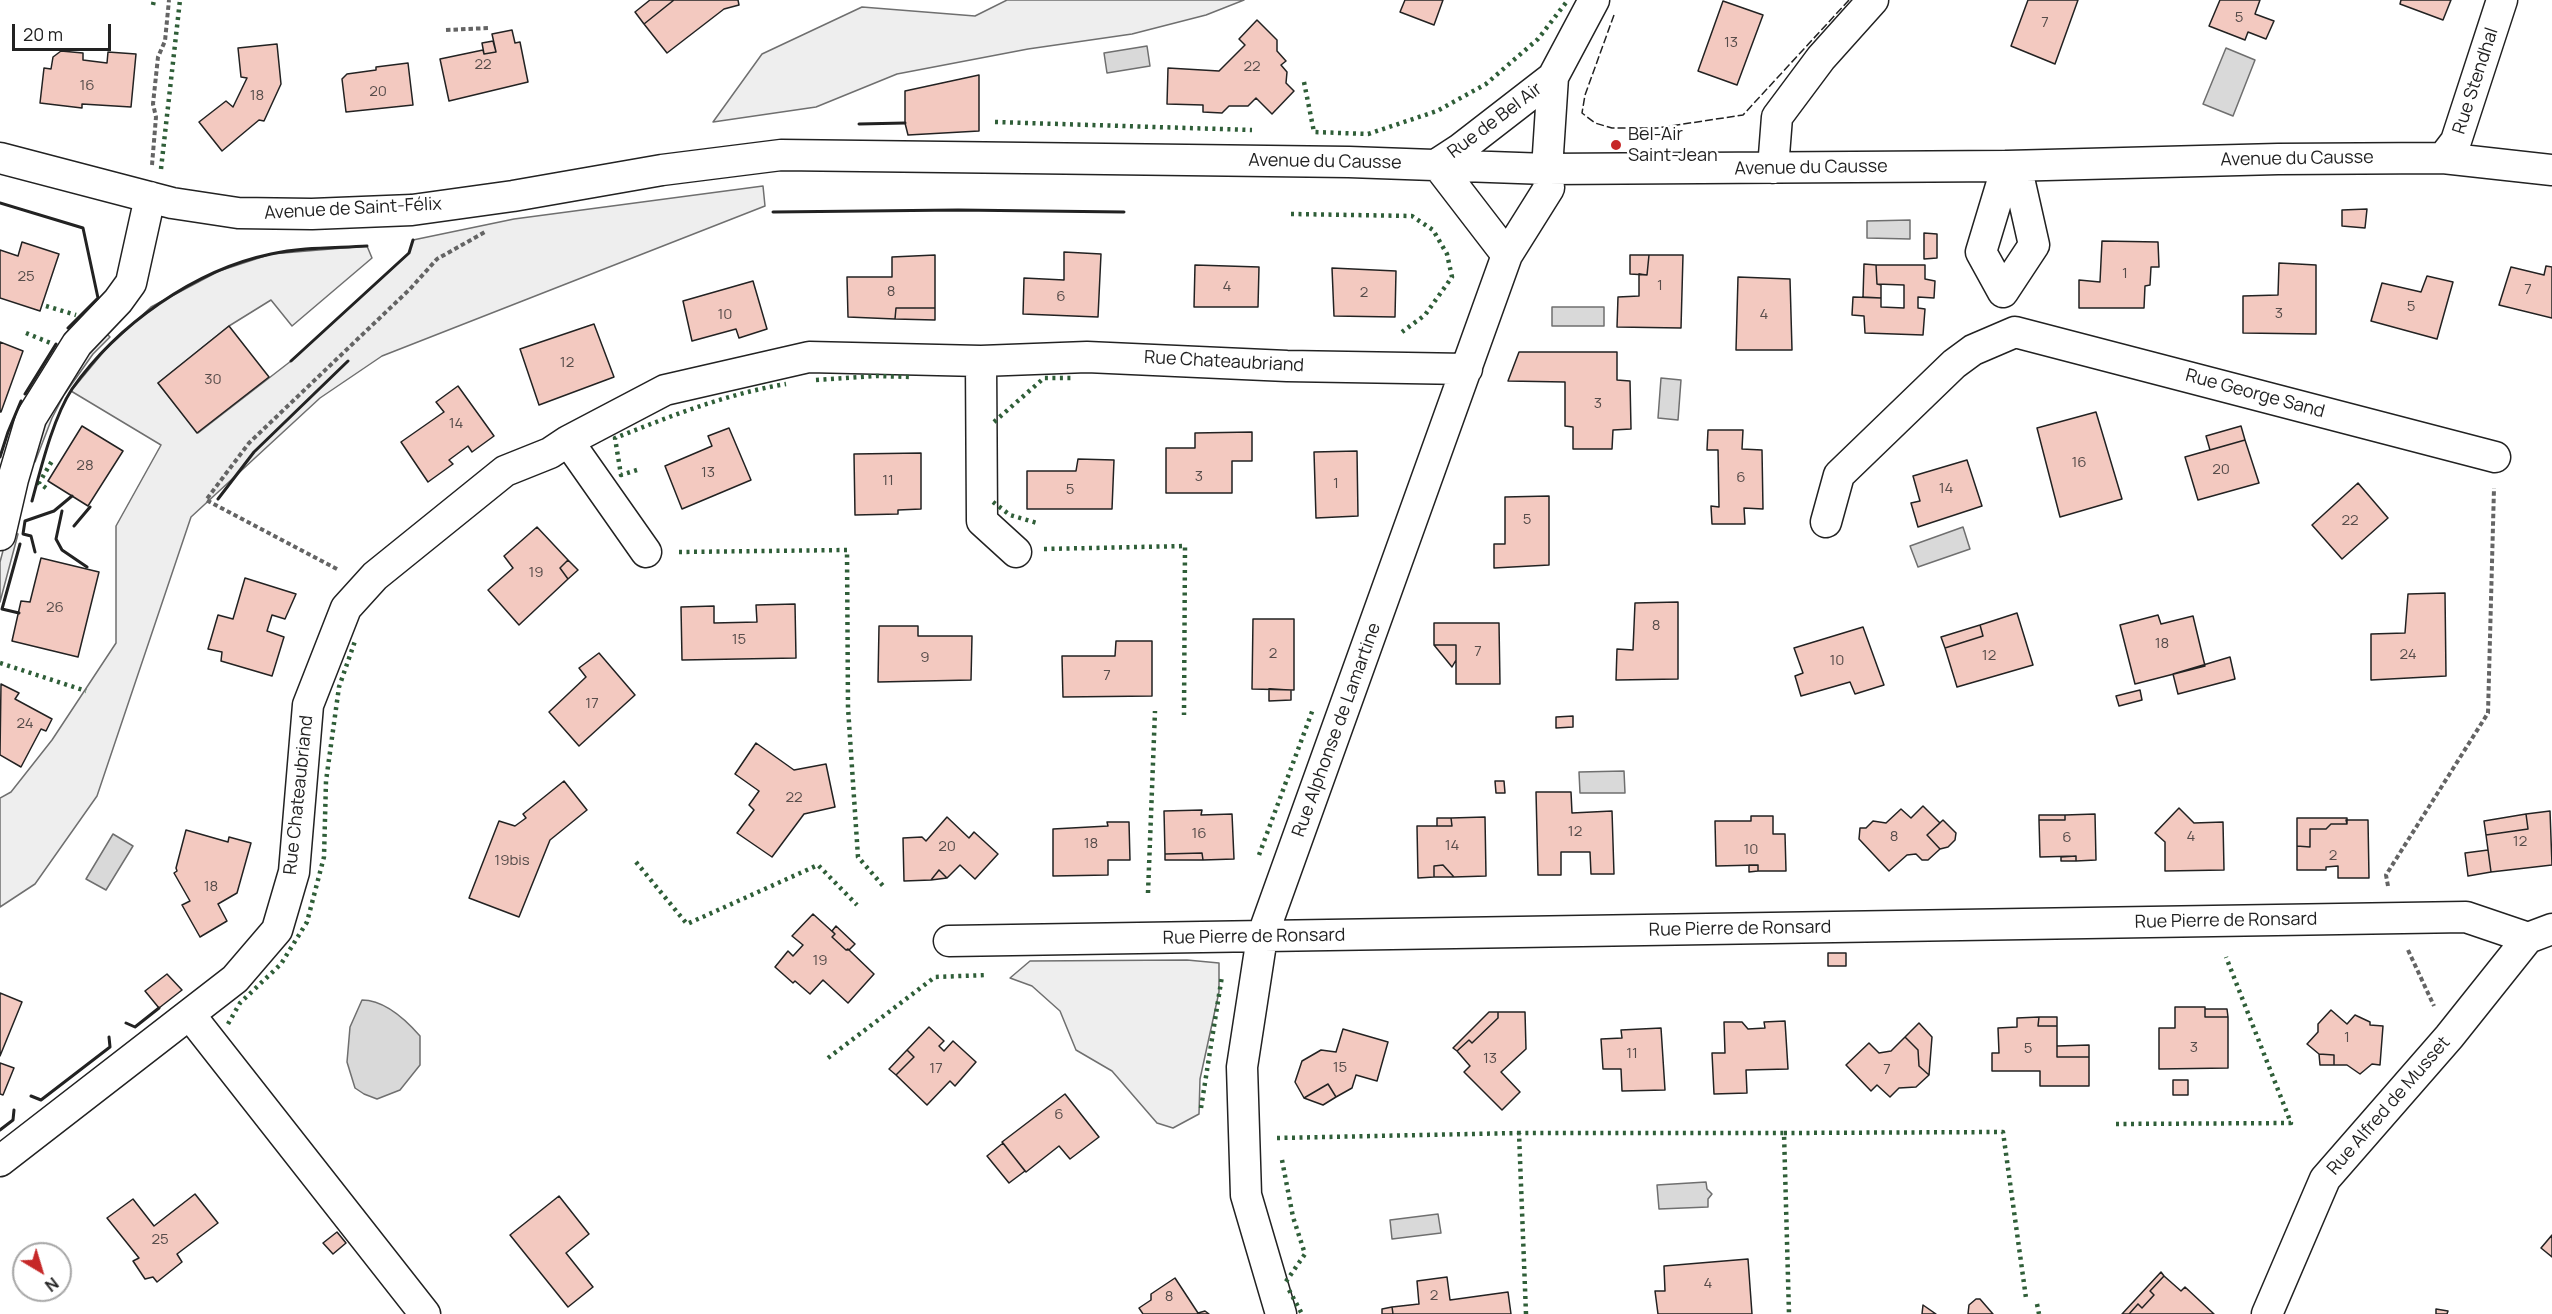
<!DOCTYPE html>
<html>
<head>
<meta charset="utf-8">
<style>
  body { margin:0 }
  #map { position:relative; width:2552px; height:1314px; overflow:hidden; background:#fff; font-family:Manrope,sans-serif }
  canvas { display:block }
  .north { position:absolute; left:12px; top:1242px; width:60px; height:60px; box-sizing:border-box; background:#fff; border:2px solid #a7a7a7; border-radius:50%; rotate:142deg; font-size:16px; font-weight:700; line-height:24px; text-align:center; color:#222 }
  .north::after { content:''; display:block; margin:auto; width:21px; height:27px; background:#c62828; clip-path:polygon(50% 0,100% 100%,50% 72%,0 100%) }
  .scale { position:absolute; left:12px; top:24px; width:99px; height:27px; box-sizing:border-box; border:3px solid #222; border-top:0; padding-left:8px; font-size:18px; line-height:21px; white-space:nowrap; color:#222; -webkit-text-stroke:4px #fff; paint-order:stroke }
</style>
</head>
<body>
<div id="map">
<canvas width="2552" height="1314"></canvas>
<div class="north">N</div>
<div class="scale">20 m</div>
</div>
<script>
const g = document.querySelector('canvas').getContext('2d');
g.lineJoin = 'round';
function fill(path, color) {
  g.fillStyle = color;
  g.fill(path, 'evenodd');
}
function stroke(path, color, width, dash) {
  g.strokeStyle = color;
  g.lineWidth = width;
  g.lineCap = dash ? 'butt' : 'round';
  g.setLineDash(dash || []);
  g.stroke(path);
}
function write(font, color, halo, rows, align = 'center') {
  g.font = font + ' Manrope,sans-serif';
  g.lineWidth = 4.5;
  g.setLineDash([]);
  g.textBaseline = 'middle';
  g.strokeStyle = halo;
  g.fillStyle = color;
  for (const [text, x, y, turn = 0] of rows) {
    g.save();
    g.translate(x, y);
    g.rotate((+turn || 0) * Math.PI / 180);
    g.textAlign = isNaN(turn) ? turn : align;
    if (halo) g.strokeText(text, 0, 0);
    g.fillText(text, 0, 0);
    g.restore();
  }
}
const green = new Path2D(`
  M1007,0H1244L1206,15L1132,34L1028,49L897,74L816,107L713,122L762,54L862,7L975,16Z
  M763,186L765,206L382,356L320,398L191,517L97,796L35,884L0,907V798L11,792L52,740L116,643V526L161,445L71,391L105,350L151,307L219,271L271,254L367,246L372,258L292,326L271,300L229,326L158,383L198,433L291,361L409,253L413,240L514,219Z
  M1187,960L1219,963V992L1200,1079L1199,1114L1173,1128L1157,1123L1112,1071L1076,1050L1060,1011L1032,986L1010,978L1030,961Z`);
fill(green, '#eee');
stroke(green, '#6f6f6f', 1.5);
const parking = new Path2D(`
  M104,331L110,337L93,354L64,395L52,418L35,462L26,459L44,412Z
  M8,532L18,534L0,602V562Z`);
fill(parking, '#ededed');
stroke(parking, '#6f6f6f', 1.5);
const water = new Path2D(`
  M1147,46L1150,66L1107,73L1104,53Z
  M2226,48L2255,60L2233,116L2203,104Z
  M1910,220V239L1867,238V221Z
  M1552,307H1604V326H1552Z
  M1661,378L1681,380L1678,420L1658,418Z
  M1963,527L1970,549L1918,567L1910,546Z
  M1624,771L1625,793H1580L1579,772Z
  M113,834L133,846L106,890L86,879Z
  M362,1000C385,1000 406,1020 420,1036V1065L400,1090L377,1099L364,1094L355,1088L347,1062L350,1027Z
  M1706,1182L1707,1189L1712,1194L1708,1199V1207L1659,1209L1657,1185Z
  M1438,1214L1441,1233L1392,1239L1390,1220Z`);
fill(water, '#d9d9d9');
stroke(water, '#6f6f6f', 1.5);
const building = new Path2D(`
  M650,0H674L644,24L635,12Z
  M674,0H738L739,5L724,9L667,53L644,24Z
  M1405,0H1443L1434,25L1400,12Z
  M2028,0H2078L2055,64L2011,46Z
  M2220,0H2260L2255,14L2274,21L2266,39L2248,32L2245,40L2209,26Z
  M2401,0H2451L2443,20L2400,4Z
  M1723,1L1763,15L1737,85L1698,71Z
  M1257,20L1277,40V51L1286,61L1281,65L1287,72L1286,83L1294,91L1272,114L1256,98L1248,106H1229L1222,113L1203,112V105L1167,104L1168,68L1219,71L1245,45L1239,39Z
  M512,30L515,43L520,42L528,82L449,101L440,59L483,50L484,54L496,52L492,34Z
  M493,41L496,52L484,54L482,43Z
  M277,44L281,84L264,121L259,120L222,151L199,122L226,101L233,107L247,78L241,77L238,48Z
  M61,51L83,53V60L107,63L108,52L136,54L131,107L82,104V108L40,103L44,68L51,69L53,57Z
  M408,63L413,105L346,112L342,79L347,74L376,70V67Z
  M979,75V131L908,135L905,123V91Z
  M2367,209L2365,228L2342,226V210Z
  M1924,233L1937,234V258L1924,259Z
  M2102,241L2158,242L2159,267H2151L2150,285L2145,286L2144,308H2079V280L2100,282Z
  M22,242L59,254L40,311L0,298V250L18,256Z
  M1064,252L1101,254L1098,317L1023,314L1024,278L1064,280Z
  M935,255V308H896L895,319L848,317L847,277H892V257Z
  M1630,255H1649L1647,275L1630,274Z
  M1649,255H1683L1681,328L1617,327L1618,297L1639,296V274L1647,275Z
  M2279,263L2316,265V334L2243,333V296L2278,295Z
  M1864,264L1876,265L1877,284L1881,285V298L1863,297Z
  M1195,265L1259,267L1258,307H1194Z
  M1876,265H1925V279L1935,281L1934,298L1918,297V308L1925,309L1923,335L1865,333L1864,316L1852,315L1853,297L1881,298V307L1904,308V285L1877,284Z
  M2546,266L2552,267V318L2499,305L2511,267L2544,275Z
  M1332,268L1396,271L1395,317L1334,316Z
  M2427,276L2453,282L2437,339L2371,321L2382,283L2421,292Z
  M1738,277L1790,279L1792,350H1736Z
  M753,281L767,329L739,338L736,329L692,341L683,301Z
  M896,308H935V320L895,319Z
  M594,324L614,377L539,405L520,349Z
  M229,326L269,377L197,433L158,383Z
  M0,342L23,351L1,412H0Z
  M1519,352H1617V380L1630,381L1631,429L1613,430L1612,449H1573V427L1565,426V382L1508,381Z
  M458,386L494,436L472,452L468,446L449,460L453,464L428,482L401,442L444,412L436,402Z
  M2096,412L2122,499L2060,517L2037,428Z
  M82,426L123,451L88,506L48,481Z
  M2241,426L2245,440L2210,450L2206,436Z
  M729,428L751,480L682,509L665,466L712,446L708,436Z
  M1708,430H1743L1742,449L1762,450L1763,509L1744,508L1745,524H1712L1711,506L1719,507L1718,450H1707Z
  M1252,432V461H1232V493H1166V448H1195V433Z
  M2245,440L2259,483L2198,500L2185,457Z
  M1357,451L1358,516L1316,518L1314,452Z
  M921,453V509L898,510V514L855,515L854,454Z
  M1078,459L1114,460L1112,509H1027V471H1076Z
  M1967,460L1982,506L1918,527L1911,503L1920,501L1913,476Z
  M2358,483L2388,518L2342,559L2312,525Z
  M1549,496V565L1494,568V544H1505V497Z
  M537,527L568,560L560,568L568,579L519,625L488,590L513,568L504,556Z
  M41,558L99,572L78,657L12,641L21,601L30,602Z
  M568,560L578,570L568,579L560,568Z
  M245,578L296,594L285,619L272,615L267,631L284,637L272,676L221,661L222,652L208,649L218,615L233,619Z
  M2445,593L2446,676L2371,680V634L2405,633L2408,594Z
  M1678,602V679L1616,680L1617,649L1633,650L1635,603Z
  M795,604L796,658L682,660L681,607L714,606V623L757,622L756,605Z
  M2017,613L2033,665L1957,687L1945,648L1983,636L1980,625Z
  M2158,615L2161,624L2193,616L2205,666L2135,684L2120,625Z
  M1253,619H1294V690L1252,689Z
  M1434,623H1499L1500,684H1456V645H1434Z
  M1980,625L1983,636L1945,648L1941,637Z
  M879,626H918V636H972L971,680L878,682Z
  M1863,627L1884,685L1855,694L1850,682L1801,696L1795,676L1803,673L1794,648Z
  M1116,641H1152V696L1063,697L1062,656H1115Z
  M1434,645H1456V660L1452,667Z
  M599,653L635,695L579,746L549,712L586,677L579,668Z
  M2230,657L2235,679L2178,694L2173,674Z
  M1,684L19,693L15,699L52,719L46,731L41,729L21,767L0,755Z
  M1269,689L1291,690V700L1269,701Z
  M2140,690L2142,700L2119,706L2116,696Z
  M1573,716V727L1556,728V717Z
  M756,743L794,770L826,764L835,807L804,814L772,857L737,833L754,810L749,805L759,791L735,774Z
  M564,781L587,810L550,840L519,917L469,898L499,821L515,826L526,818L523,814Z
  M1495,781H1504L1505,793H1496Z
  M1536,792H1571L1572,813L1612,811L1614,874H1591L1590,852H1561V875H1538Z
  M1923,806L1940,823L1927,835L1940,849L1928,860H1922L1916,854L1907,855L1889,871L1859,839L1860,828H1866L1873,821L1886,823L1901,809L1911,818Z
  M2179,808L2194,823L2223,822L2224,870L2165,871V842L2155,833Z
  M1202,810L1201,815L1232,814L1234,859L1203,860L1202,853L1165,854L1164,811Z
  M2550,811L2552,865L2491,872L2486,835L2528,829L2526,814Z
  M2095,814L2096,860L2076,861V856L2040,857L2039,820H2065V815Z
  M2526,814L2528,829L2486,835L2484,821Z
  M2039,815H2065V820H2039Z
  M1751,816H1773V834H1785L1786,871H1758V865L1716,866L1715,821H1751Z
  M947,817L969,838L974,832L998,854L975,879L960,865L947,878L939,870L931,880L904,881L903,838L922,837L926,841Z
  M1485,817L1486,876L1454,877L1443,865L1434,866V877L1418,878L1417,826H1452L1451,818Z
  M1437,818H1451L1452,826H1437Z
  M2297,818H2347V824H2331L2326,829H2310V847L2297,846Z
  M1943,820L1956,833L1955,840L1948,847L1940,849L1927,835Z
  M2346,820H2368L2369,878H2338V866L2326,867V870H2297V846L2310,847V829H2326L2331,824H2347Z
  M1107,822H1129L1130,860H1108V875L1053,876V829L1108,826Z
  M186,830L228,842L229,837L251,843L237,893L218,904L227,921L200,937L182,905L190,901L174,873L177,871L176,868Z
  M2488,850L2491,872L2468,876L2465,853Z
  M1202,853L1203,860H1165V854Z
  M2076,856V861H2061V857Z
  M1443,865L1454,877H1434V866Z
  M1749,865H1758V871L1749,872Z
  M939,870L947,878L931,880Z
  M813,914L835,934L832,937L846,950L848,949L874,974L848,1003L823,980L810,994L795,981L793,983L775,967L788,951L793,956L803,945L792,936Z
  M836,926L855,944L849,950H846L832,937L835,934L832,931Z
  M1828,953H1846V966H1828Z
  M167,974L182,990L159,1008L145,991Z
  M0,993L22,1002L0,1056Z
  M2175,1007H2205V1017H2228V1068L2159,1069V1028H2175Z
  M2205,1009H2227L2228,1017H2205Z
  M2331,1010L2347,1024L2355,1015L2370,1022V1025L2383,1026L2380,1065L2372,1064L2360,1074L2347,1065H2334V1055L2319,1054L2307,1044L2318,1032V1024Z
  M1489,1012H1498V1018L1472,1043L1469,1040L1457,1051L1453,1048Z
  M1498,1012H1525L1526,1049L1501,1072L1520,1092L1502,1110L1464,1072L1470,1066L1457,1051L1469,1040L1472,1043L1498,1018Z
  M2039,1017L2038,1026H2057V1057H2089V1086H2040V1071H1992V1053H1999L1998,1028L2017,1027V1018Z
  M2039,1017H2057V1026H2038Z
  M1785,1021L1788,1069L1746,1070L1747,1093L1714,1094L1712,1053H1725L1724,1022H1742L1748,1029L1765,1028L1764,1022Z
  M1919,1023L1932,1037L1929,1075L1919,1066L1918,1050L1905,1037Z
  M929,1027L944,1041L939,1046L944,1051L953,1041L976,1062L955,1086L950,1081L927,1105L896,1075L914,1057L907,1050Z
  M1661,1028L1665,1090L1622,1091L1621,1069H1603L1601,1039L1622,1038L1621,1030Z
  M1343,1029L1388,1042L1377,1081L1356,1075L1352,1088L1336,1097L1328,1084L1304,1098L1295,1082L1302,1061L1321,1050L1336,1052Z
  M1905,1037L1918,1050L1919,1066L1929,1075L1916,1087L1899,1088L1890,1097L1877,1085L1871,1091L1846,1065L1869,1043L1879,1053L1891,1051Z
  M2089,1045V1057H2057V1046Z
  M907,1050L914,1057L896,1075L889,1069Z
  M2319,1054L2334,1055V1065H2320Z
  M0,1063L14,1068L3,1095L0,1094Z
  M2173,1080H2188V1095H2173Z
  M1328,1084L1336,1097L1323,1105L1304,1098Z
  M1065,1094L1099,1137L1070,1159L1059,1146L1026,1172L1002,1142Z
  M1003,1143L1025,1171L1009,1183L987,1156Z
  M195,1194L218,1223L177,1254L182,1262L157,1282L153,1277L145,1279L133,1261L139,1258L107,1218L133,1199L154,1226Z
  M559,1196L589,1234L566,1253L593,1287L568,1307L510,1235Z
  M337,1232L346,1243L333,1254L323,1243Z
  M2552,1235V1257L2541,1248Z
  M1748,1259L1752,1314H1658L1655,1291H1665L1664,1266Z
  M2161,1272L2164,1276L2150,1291L2154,1295L2142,1308L2138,1304L2129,1314H2122Z
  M2164,1276L2181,1291L2185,1287L2214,1314H2129L2138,1304L2142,1308L2154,1295L2150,1291Z
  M1447,1277L1450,1300L1508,1292L1511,1314H1393L1392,1307L1419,1304L1417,1281Z
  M1175,1278L1198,1313L1205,1311L1209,1314H1143L1139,1308L1151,1300V1294Z
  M1976,1299H1980L1993,1314H1968L1969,1305Z
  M1923,1305L1936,1314H1922Z
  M1392,1307L1393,1314H1382V1309Z
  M2436,1309L2448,1311L2447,1314H2436Z`);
fill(building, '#f3c9c0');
stroke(building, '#222', 1.5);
const minor = new Path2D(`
  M1553,77L1594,0
  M0,158L172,203L238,213L312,214L412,210L513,196L662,170L781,155L1349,162L1547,169L2007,166L2278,159L2443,158L2552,170
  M2443,158L2456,141L2502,0
  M2007,166L2020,183L2034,245L2003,292L1981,252Z
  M1773,168L1777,117L1821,58L1873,0
  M981,361L982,521L1016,552
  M568,441L646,552
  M1826,522L1839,475L1954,364L1973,350L2015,332L2495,457
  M0,535L13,479L31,418L77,344L118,301L131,283L150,197
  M949,941L2466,917L2528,938
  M190,1015L425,1314
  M0,1161L235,979L277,930L294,872L308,705L346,608L375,576L505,471L550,453L568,441L665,390L809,357L981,361L1087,357L1287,366L1467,369
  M1281,1314L1246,1195L1242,1067L1262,937L1507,255L1549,188L1547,169L1553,77L1460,149L1437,164L1507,255
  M2267,1314L2325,1179L2449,1037L2528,938L2552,929`);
stroke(minor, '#222', 33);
stroke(new Path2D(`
  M446,30L489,28
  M152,165L156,117L153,104L158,57L165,41L169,0
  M337,569L206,500L249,443L410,289L437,259L485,232
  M2388,886L2386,875L2488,713L2494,488
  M2408,950L2434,1006`), '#646464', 4, [4.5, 3]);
stroke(minor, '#fff', 30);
stroke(new Path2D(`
  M153,5L154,0
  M1304,82L1314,132L1368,134L1437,111L1486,84L1538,39L1568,0
  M995,122L1252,130
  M161,169L180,0
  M1291,214L1412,216L1433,230L1447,254L1452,277L1425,315L1402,332
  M46,306L76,315
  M26,333L53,344
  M816,380L877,376L912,377
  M994,422L1044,378H1073
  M637,470L621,475L615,438C671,416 726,394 786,384
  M46,488L39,483L52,461
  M993,502L1010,515L1037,523
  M1044,549L1185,546L1184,715
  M679,552L847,550L848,708L858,857L884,887
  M0,663L86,691
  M1259,855L1313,709
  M636,862L687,924L818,865L857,905
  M1148,893L1155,711
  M228,1024L240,1003L281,964L307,922L324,857L326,781L339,687L355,641
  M828,1058L935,977L987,975
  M1201,1108L1222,976
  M2116,1124L2291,1123L2226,957
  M1784,1133L2003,1132L2026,1298
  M1277,1138L1519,1133
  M1282,1160L1293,1217L1305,1254L1285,1283
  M1289,1290L1302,1314
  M2037,1304L2039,1314
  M1526,1314L1519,1133H1784L1789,1314`), '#2f5e38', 4.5, [3, 4.5]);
stroke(new Path2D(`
  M1614,15L1585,95L1582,113L1595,123L1612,128H1657L1743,115L1849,0`), '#222', 1.5, [8, 3]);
stroke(new Path2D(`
  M859,124L905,123
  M0,203L83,228L98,298L68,328
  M773,212L958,210L1124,212
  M291,361L409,253L413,240
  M25,394L56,344
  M0,457L8,432L21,401
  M218,499L254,452L348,361
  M32,501C41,468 53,418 72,389C117,325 194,270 271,254C302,247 336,248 367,246
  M62,511L56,539L62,550L87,567
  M74,526L90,507
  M35,552L31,536L23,534L25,521L54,511L72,496
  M19,613L2,609L20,544
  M126,1023L135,1027L159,1008
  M31,1096L41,1100L110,1047L109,1037
  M0,1130L13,1120L14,1110`), '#222', 3);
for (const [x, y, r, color] of [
  [1616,145,6,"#c62828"]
]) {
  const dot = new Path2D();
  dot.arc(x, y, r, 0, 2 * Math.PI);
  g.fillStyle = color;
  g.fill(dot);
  stroke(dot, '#fff', 2);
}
write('15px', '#564c4a', null, [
  ["5",2239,18],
  ["7",2045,23],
  ["13",1731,43],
  ["22",483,65],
  ["22",1252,67],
  ["16",87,86],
  ["20",378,92],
  ["18",257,96],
  ["1",2125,274],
  ["25",26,277],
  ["1",1660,286],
  ["4",1227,287],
  ["7",2528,290],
  ["8",891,292],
  ["2",1364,293],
  ["6",1061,297],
  ["5",2411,307],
  ["3",2279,314],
  ["10",725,315],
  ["4",1764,315],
  ["12",567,363],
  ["30",213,380],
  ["3",1598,404],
  ["14",456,424],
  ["16",2079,463],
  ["28",85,466],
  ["20",2221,470],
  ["13",708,473],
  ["3",1199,477],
  ["6",1741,478],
  ["11",888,481],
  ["1",1336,484],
  ["14",1946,489],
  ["5",1070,490],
  ["5",1527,520],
  ["22",2350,521],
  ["19",536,573],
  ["26",55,608],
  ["8",1656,626],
  ["15",739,640],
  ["18",2162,644],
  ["7",1478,652],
  ["2",1273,654],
  ["24",2408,655],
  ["12",1989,656],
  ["9",925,658],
  ["10",1837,661],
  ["7",1107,676],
  ["17",592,704],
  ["24",25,724],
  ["22",794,798],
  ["12",1575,832],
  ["16",1199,834],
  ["8",1894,837],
  ["4",2191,837],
  ["6",2067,838],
  ["12",2520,842],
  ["18",1091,844],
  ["14",1452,846],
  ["20",947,847],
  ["10",1751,850],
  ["2",2333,856],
  ["19bis",512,861],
  ["18",211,887],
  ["19",820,961],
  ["1",2347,1038],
  ["3",2194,1048],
  ["5",2028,1049],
  ["11",1632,1054],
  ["13",1490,1059],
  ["15",1340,1068],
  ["17",936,1069],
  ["7",1887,1070],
  ["6",1059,1115],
  ["25",160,1240],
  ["4",1708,1284],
  ["2",1434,1296],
  ["8",1169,1297]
]);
write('18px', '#222', '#fff', [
  ["Rue Stendhal",2476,81,-72],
  ["Rue de Bel Air",1495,121,-37],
  ["Avenue du Causse",2297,159,-1],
  ["Avenue du Causse",1325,162,1],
  ["Avenue du Causse",1811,168,-1],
  ["Avenue de Saint-Félix",353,209,-3],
  ["Rue Chateaubriand",1224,362,3],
  ["Rue George Sand",2255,394,15],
  ["Rue Alphonse de Lamartine",1337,730,-70],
  ["Rue Chateaubriand",299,795,-84],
  ["Rue Pierre de Ronsard",2226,921,-1],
  ["Rue Pierre de Ronsard",1740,929,-1],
  ["Rue Pierre de Ronsard",1254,937,-1],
  ["Rue Alfred de Musset",2389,1106,-49]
]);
write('18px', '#222', '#fff', [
  ["Bel-Air",1628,135],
  ["Saint-Jean",1628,156]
], 'left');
</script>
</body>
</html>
